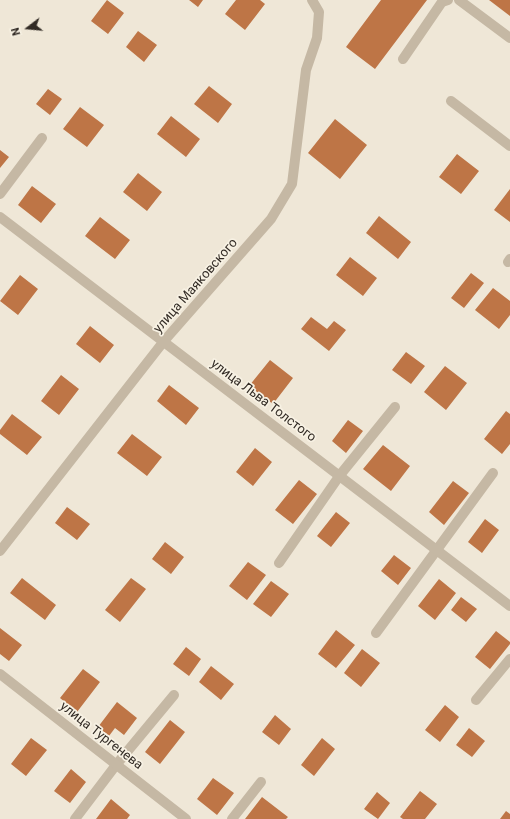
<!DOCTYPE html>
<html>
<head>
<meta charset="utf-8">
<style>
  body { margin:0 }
  #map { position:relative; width:510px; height:819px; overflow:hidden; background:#efe7d7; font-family:Roboto,sans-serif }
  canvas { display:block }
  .north { position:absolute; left:8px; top:8px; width:40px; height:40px; -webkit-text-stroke:3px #f7f1e3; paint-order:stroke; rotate:254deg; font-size:11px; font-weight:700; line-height:16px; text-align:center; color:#322b25 }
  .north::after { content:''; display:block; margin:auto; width:14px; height:18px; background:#322b25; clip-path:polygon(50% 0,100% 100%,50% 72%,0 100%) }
</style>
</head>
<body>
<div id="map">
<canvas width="510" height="819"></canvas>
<div class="north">N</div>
</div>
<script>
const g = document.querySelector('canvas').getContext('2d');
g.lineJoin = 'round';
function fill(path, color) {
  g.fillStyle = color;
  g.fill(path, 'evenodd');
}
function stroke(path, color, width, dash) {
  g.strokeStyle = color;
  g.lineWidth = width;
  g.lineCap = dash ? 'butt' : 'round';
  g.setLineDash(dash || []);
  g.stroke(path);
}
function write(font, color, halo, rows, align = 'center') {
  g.font = font + ' Roboto,sans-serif';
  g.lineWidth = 3.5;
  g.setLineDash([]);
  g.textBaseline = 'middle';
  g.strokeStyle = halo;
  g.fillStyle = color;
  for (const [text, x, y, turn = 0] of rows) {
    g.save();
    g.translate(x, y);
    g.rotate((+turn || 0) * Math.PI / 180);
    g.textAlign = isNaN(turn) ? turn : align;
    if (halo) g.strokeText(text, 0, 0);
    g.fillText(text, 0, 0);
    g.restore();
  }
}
fill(new Path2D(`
  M107,0L124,13L108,34L91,21Z
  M189,0H203L198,7Z
  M236,0H260L265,4L245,30L225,14Z
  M381,0H427L375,69L346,47Z
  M489,0H510V16Z
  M138,31L157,45L144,62L126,47Z
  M209,86L232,104L218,123L194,104Z
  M48,89L62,99L50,115L36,104Z
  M80,107L104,125L87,147L63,129Z
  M171,116L200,139L186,157L157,134Z
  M335,119L367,145L340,179L308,153Z
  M0,150L9,157L0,168Z
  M457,154L479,171L461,194L439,177Z
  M138,173L162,192L147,211L123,192Z
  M32,186L56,204L41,223L18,205Z
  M510,189V222L494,210Z
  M379,216L411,242L398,259L366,233Z
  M100,217L130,240L115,259L85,236Z
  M350,257L377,278L363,296L336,275Z
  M471,273L484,283L464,308L451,298Z
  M20,275L38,289L18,315L0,301Z
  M493,288L510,301V315L499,329L475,310Z
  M311,317L327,329L334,321L346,330L329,351L301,329Z
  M90,326L114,345L100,363L76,344Z
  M406,352L425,366L411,384L392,370Z
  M270,360L293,378L273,404L249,386Z
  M445,366L467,383L446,410L424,392Z
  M61,375L79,389L59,415L41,401Z
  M169,385L199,408L186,425L157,401Z
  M506,411L510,414V444L502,454L484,439Z
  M12,414L42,437L27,455L0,434V430Z
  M348,420L363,431L346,453L332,441Z
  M132,434L162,457L147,476L117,453Z
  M383,445L410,466L391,491L363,469Z
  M255,448L272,462L253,486L236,472Z
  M299,480L317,494L293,524L275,510Z
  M453,481L469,493L444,525L429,512Z
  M67,507L90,524L77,540L55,523Z
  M336,512L350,523L331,547L317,536Z
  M485,519L499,530L482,553L468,542Z
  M165,542L184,557L171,574L152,559Z
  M394,555L411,568L398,585L381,571Z
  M248,562L266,575L247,600L229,586Z
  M22,578L56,605L45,620L10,593Z
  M131,578L146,589L120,622L105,610Z
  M439,579L456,593L435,620L418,606Z
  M271,581L289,594L271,617L253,604Z
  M461,597L477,609L466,622L451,610Z
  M0,628L22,645L9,661L0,654Z
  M336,630L355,645L336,668L318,654Z
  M496,631L510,642V644L490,669L475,657Z
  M186,647L201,659L189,676L173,664Z
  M362,649L380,663L361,687L344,673Z
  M211,666L234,684L221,700L199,682Z
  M83,669L100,682L77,712L60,698Z
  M117,702L137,718L124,735L115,728L109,736L98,727Z
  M445,705L459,717L440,742L425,730Z
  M275,715L291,729L279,745L262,732Z
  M170,720L185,732L160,764L145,752Z
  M469,728L485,741L472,757L456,745Z
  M31,738L47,750L26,776L11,764Z
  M322,738L335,749L314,776L301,765Z
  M71,769L86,782L70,803L54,791Z
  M213,778L234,793L217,815L197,799Z
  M420,791L437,804L425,819H403L400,817Z
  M377,792L390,803L378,819L364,809Z
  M262,797L288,817L286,819H245Z
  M111,799L130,815L127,819H96Z
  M506,811L510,814V819H500Z`), '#be7546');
stroke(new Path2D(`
  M459,0L510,38
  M403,59L442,2L448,0
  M0,194L42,138
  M508,262L510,259
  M279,563L340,475L395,407
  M376,633L493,473
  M476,700L510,659
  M75,819L116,765L174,695
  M232,819L261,782`), '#c5b8a4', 10);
stroke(new Path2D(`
  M451,101L510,146
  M0,217L510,606
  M0,551L164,341L271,219L292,184L306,70L317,38L319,12L312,0
  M0,674L186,819`), '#c5b8a4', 10);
write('13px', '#322b25', '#f7f1e3', [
  ["улица Маяковского",196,286,-49],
  ["улица Льва Толстого",263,401,37],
  ["улица Тургенева",101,736,38]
]);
</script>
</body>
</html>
